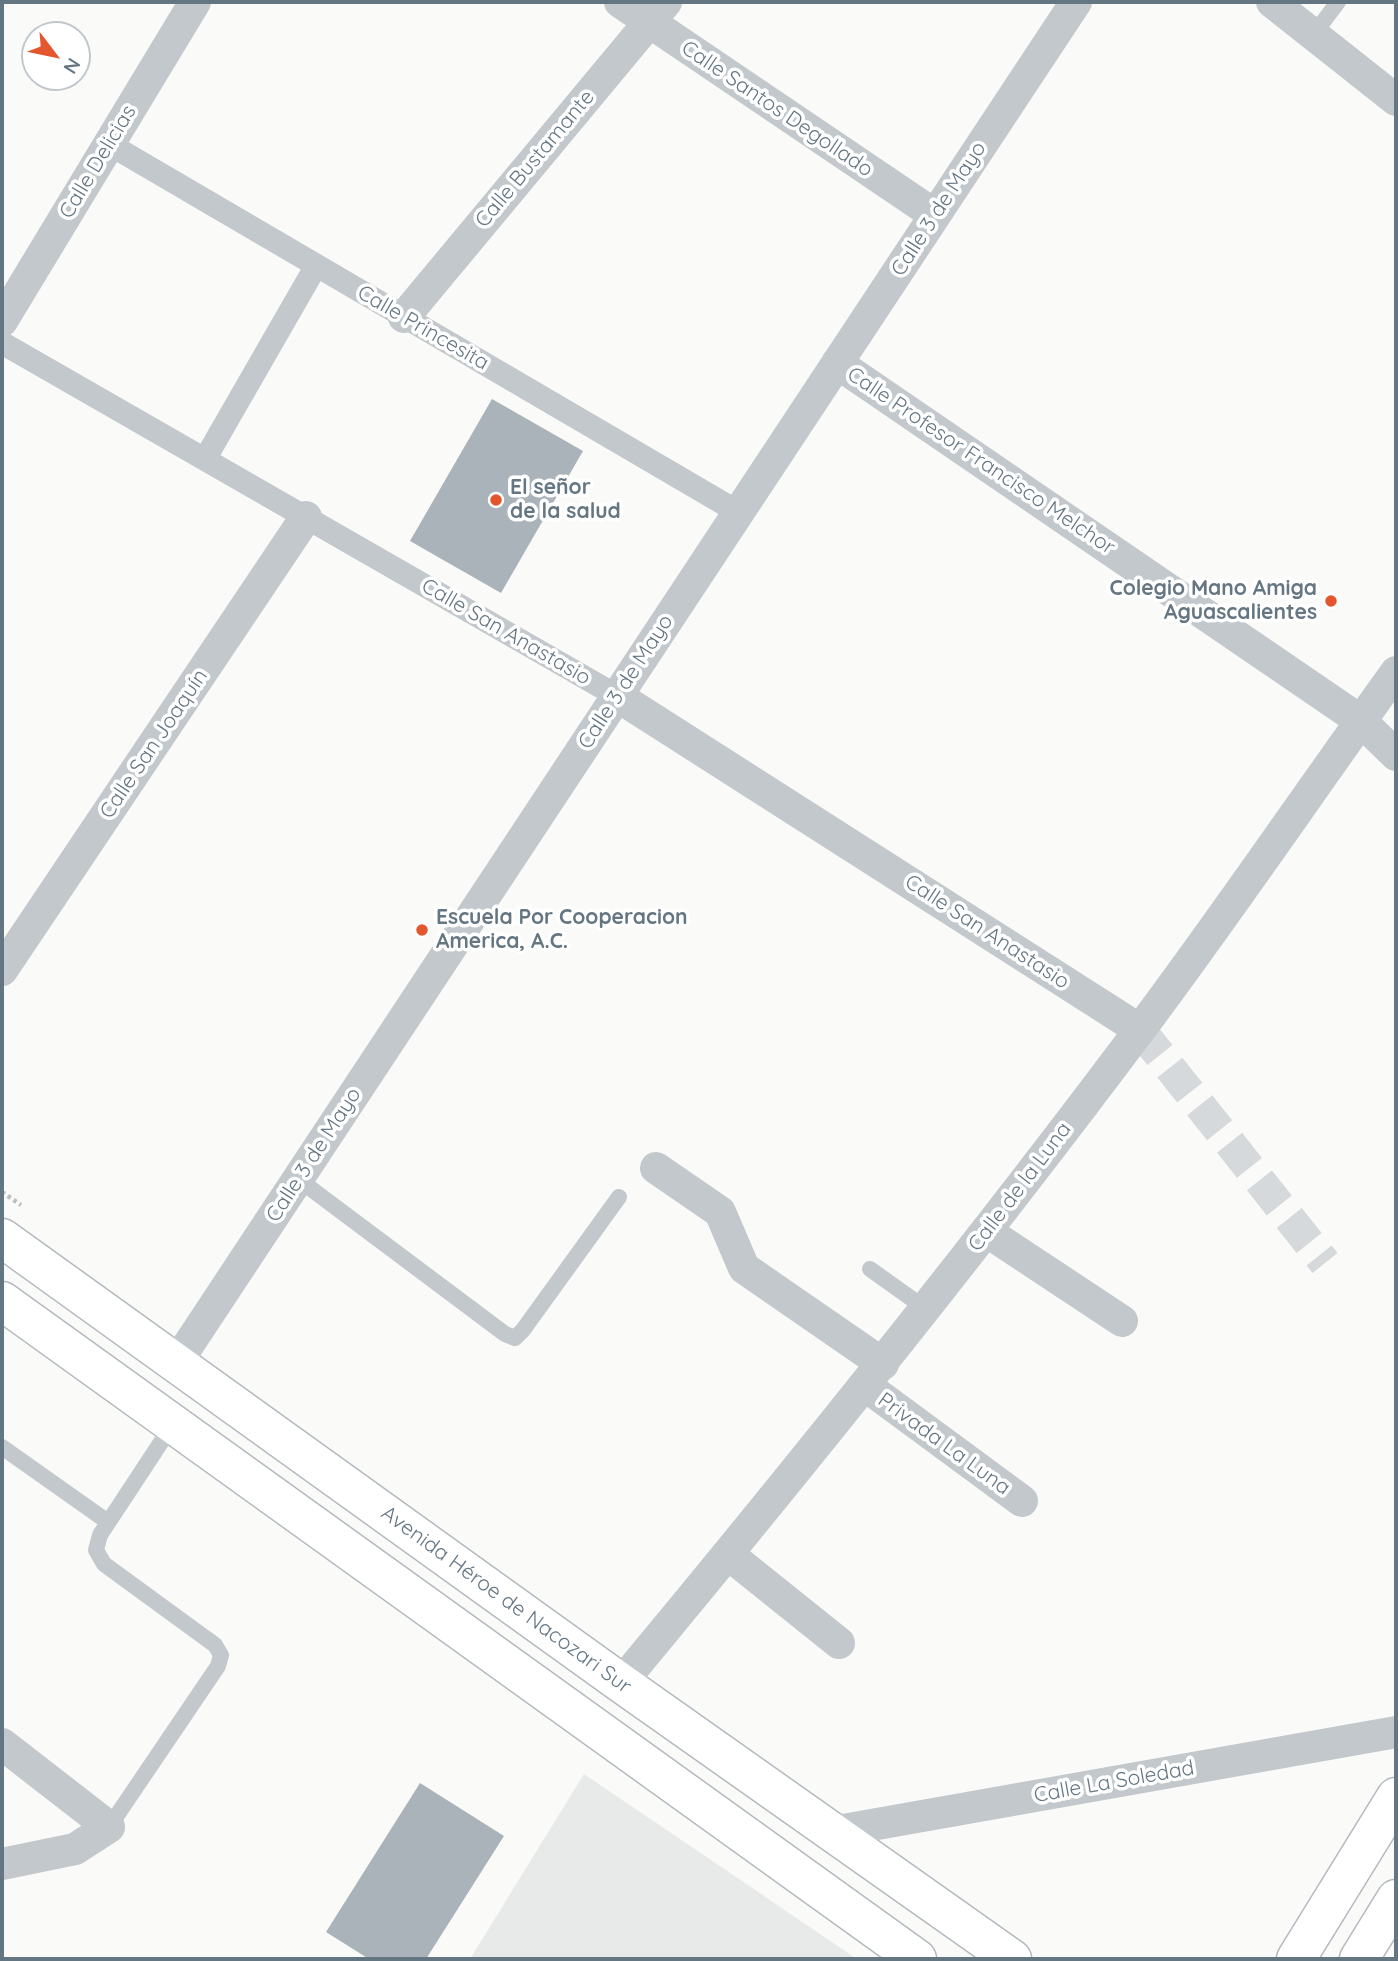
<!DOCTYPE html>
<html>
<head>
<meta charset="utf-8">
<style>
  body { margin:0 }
  #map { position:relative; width:1398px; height:1961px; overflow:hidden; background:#fafaf8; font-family:Quicksand,sans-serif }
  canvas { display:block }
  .frame { position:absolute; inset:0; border:4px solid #657683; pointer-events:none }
  .north { position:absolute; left:21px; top:21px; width:70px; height:70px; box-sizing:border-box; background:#fff; border:2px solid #c1c8cd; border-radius:50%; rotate:122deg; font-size:19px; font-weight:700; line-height:28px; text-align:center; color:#657683 }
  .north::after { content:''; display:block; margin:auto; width:24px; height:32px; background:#e4572e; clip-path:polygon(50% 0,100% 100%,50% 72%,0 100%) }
</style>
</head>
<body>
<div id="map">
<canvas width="1398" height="1961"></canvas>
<div class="frame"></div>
<div class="north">N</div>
</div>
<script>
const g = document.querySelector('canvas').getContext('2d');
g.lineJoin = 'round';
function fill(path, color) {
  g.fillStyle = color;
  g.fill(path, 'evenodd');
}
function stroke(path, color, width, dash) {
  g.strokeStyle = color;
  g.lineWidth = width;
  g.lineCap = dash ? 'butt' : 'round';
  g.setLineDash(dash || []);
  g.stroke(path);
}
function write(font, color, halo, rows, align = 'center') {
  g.font = font + ' Quicksand,sans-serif';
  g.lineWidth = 7;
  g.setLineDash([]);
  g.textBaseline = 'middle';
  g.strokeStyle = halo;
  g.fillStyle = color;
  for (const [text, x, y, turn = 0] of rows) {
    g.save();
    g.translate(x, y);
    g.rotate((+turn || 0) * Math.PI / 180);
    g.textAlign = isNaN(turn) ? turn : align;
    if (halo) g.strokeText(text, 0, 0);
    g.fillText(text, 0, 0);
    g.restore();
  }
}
fill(new Path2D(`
  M584,1774L857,1959H470Z`), '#e8e9e9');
fill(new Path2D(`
  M492,399L583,451L501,593L410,541Z
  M420,1783L504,1836L426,1959H369L326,1932Z`), '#aab3b9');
stroke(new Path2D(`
  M1140,1030L1325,1263`), '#d5d9db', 32, [32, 16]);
const secondary = new Path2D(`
  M2,1238L621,1683L1012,1959
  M2,1301L917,1959
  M1296,1959L1396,1797
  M1359,1959L1396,1899`);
stroke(secondary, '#b3babf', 41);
stroke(new Path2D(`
  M2,1192L21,1205`), '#bbbfc2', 4.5, [3.5, 3.5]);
stroke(new Path2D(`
  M1314,34L1338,2
  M298,1179L505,1334L515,1338L523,1330L619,1197
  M870,1269L926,1309
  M2,1447L108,1522
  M109,1827L218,1666L221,1655L215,1645L104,1564L96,1550L100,1535L173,1424`), '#c3c8cc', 16);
stroke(new Path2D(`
  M109,144L738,512
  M2,343L617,696
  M205,459L316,266`), '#c3c8cc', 23);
stroke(new Path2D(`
  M620,2L935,215
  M1272,2L1396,100
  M404,317L666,2
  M2,321L195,2
  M837,363L1361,721L1396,755
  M617,696L1140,1030
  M2,970L306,517
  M656,1168L720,1212L744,1268L883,1364
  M986,1231L1122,1321
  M177,1362L1076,2
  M866,1386L1022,1501
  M728,1554L839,1643
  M621,1683C798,1470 972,1254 1139,1031C1227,914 1310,791 1396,672
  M2,1744L109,1827L75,1849L2,1864
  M832,1832L1396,1732`), '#c3c8cc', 32);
stroke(secondary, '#fff', 38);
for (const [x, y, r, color] of [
  [496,500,7,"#e4572e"],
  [1331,601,7,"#e4572e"],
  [422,930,7,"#e4572e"]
]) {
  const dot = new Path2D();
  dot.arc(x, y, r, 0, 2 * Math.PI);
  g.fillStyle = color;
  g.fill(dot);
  stroke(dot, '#fff', 2.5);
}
write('21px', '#657683', '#fff', [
  ["Calle Santos Degollado",777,109,34],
  ["Calle Bustamante",535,159,-50],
  ["Calle Delicias",98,162,-59],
  ["Calle 3 de Mayo",939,209,-57],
  ["Calle Princesita",423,328,30],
  ["Calle Profesor Francisco Melchor",981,461,34],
  ["Calle San Anastasio",506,632,30],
  ["Calle 3 de Mayo",626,682,-57],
  ["Calle San Joaquín",154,744,-56],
  ["Calle San Anastasio",987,932,33],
  ["Calle 3 de Mayo",314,1155,-57],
  ["Calle de la Luna",1020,1187,-53],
  ["Privada La Luna",944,1444,36],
  ["Avenida Héroe de Nacozari Sur",506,1600,36],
  ["Calle La Soledad",1114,1782,-10]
]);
write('bold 21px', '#657683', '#fff', [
  ["El señor",510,488],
  ["de la salud",510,512],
  ["Colegio Mano Amiga",1317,589,"right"],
  ["Aguascalientes",1317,613,"right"],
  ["Escuela Por Cooperacion",436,918],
  ["America, A.C.",436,942]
], 'left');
</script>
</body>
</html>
